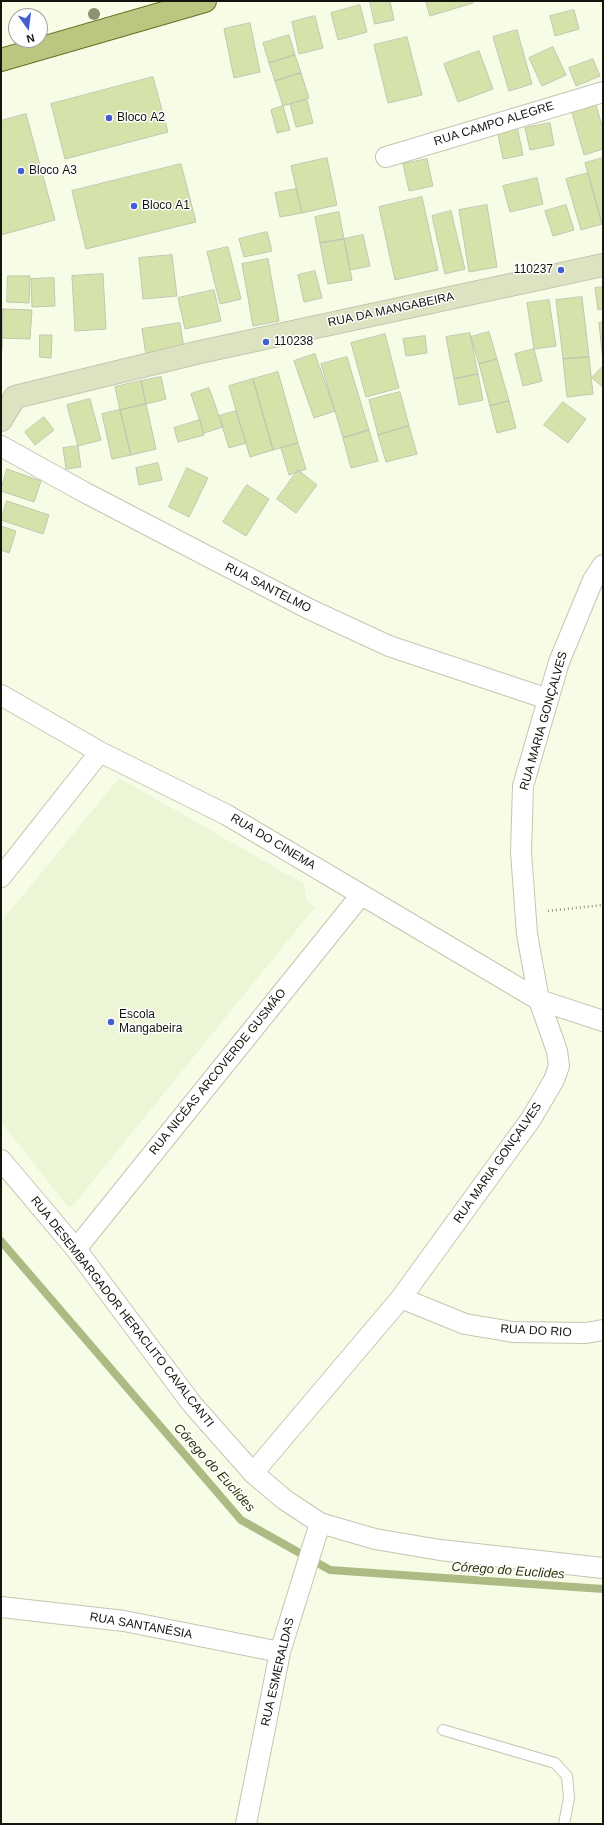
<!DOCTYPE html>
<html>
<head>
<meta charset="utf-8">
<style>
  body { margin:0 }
  #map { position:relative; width:604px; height:1825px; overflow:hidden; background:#f7fce6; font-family:Helvetica,sans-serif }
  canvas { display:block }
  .frame { position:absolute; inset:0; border:2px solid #13150e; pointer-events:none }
  .north { position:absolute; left:8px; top:8px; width:40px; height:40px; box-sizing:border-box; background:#fff; border:1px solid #a1a19f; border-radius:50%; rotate:166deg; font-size:11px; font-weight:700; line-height:16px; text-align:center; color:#13150e }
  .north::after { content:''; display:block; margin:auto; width:14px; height:18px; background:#425ed1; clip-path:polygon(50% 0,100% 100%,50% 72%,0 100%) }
</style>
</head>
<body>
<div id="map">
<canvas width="604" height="1825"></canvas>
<div class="frame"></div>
<div class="north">N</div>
</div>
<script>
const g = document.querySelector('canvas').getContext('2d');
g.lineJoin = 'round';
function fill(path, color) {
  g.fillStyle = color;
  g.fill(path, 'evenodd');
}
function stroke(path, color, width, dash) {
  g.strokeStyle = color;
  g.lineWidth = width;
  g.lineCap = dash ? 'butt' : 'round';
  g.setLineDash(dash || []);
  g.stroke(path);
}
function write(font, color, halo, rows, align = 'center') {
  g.font = font + ' Helvetica,sans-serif';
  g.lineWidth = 3;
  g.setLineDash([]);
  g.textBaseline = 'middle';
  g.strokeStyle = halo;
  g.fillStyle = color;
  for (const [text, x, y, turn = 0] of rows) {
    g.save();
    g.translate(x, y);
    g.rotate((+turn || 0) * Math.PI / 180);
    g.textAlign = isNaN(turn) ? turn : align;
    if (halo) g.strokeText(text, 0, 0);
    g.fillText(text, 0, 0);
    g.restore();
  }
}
fill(new Path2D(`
  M119,778L304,884L306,900L315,907L72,1207H68L1,1122V922Z`), '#edf5d7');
stroke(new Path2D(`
  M1,1241L241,1520L330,1570L603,1589`), '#adba83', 8);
const building = new Path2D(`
  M370,1H390L394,20L375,24Z
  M426,1H472L473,3L430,16Z
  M360,5L367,32L338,40L331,13Z
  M574,10L579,29L555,36L550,16Z
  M315,16L323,48L299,54L292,22Z
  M250,23L260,72L234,78L224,29Z
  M517,30L532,84L509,91L493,37Z
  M289,35L295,55L269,63L263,43Z
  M407,37L422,95L388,103L374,45Z
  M553,47L566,75L542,86L529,58Z
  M479,51L493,89L458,102L444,64Z
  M295,55L301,73L275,81L269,63Z
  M593,59L600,76L576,86L569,68Z
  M301,73L309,98L283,106L275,81Z
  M153,77L168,132L65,159L51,104Z
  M307,100L313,123L296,127L290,104Z
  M595,102L603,129V149L584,155L571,109Z
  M283,106L290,130L277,133L271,110Z
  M26,114L55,220L1,235V121Z
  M550,123L554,145L530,150L525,128Z
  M517,126L523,155L503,159L497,130Z
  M327,158L337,205L302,213L291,166Z
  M603,158V224H602L585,163Z
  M427,159L433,186L409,191L403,164Z
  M181,164L196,222L86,249L72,191Z
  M588,173L602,224L581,230L566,179Z
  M537,178L543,204L510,212L503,186Z
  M296,189L302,213L280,217L275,193Z
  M422,197L438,270L395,280L379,207Z
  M487,205L497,267L469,272L459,210Z
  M566,205L574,230L553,236L545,211Z
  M451,211L465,269L445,274L432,216Z
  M339,212L344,239L320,243L315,217Z
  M267,232L272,251L244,257L239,239Z
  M363,235L370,266L350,270L344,239Z
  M344,239L352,280L328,284L320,243Z
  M228,247L241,299L220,304L207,252Z
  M172,255L177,296L143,299L139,258Z
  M268,259L279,321L253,326L242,264Z
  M315,271L322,298L304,302L298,275Z
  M103,274L106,329L75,331L72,276Z
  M8,276H30L29,303L7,302Z
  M54,278L55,306L32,307L31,279Z
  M603,287V309L598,310L595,288Z
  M214,290L221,321L185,329L178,298Z
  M582,297L589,357L563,359L556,300Z
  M549,300L556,346L534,349L527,303Z
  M1,309H3L2,350H1Z
  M3,309L32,310L30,339L2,338Z
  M603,322V361L599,323Z
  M180,323L184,349L146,355L142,329Z
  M489,332L497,359L479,364L471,337Z
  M470,333L478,374L454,379L446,337Z
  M385,334L399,388L366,397L351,343Z
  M40,335H52L51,358L40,357Z
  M425,336L427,353L406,356L403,339Z
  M534,349L542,381L523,386L515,354Z
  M315,354L335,411L314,418L294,361Z
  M347,357L369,430L343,438L321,364Z
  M589,357L593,394L567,397L563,359Z
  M497,359L509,401L490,406L479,364Z
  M603,366V387L592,378Z
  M278,372L298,443L273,450L253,379Z
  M478,374L483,400L459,405L454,379Z
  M161,377L166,399L146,404L141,381Z
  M253,379L273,450L250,457L229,386Z
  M141,381L146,404L120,410L115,387Z
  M209,388L223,427L204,433L191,394Z
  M400,392L409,426L378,435L369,400Z
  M90,399L101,440L78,446L67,405Z
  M509,401L516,428L497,433L490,406Z
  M563,402L586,419L568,443L544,425Z
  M146,404L156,449L131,455L120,410Z
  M120,410L131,455L112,459L102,414Z
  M236,411L246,443L229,448L219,416Z
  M44,417L54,430L35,445L25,432Z
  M200,420L204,435L178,442L174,428Z
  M409,426L417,454L386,462L378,435Z
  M369,430L378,461L351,468L343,438Z
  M298,443L306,469L289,475L281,448Z
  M78,446L81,467L66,469L63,448Z
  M158,463L162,480L139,485L136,468Z
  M187,468L208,478L189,517L169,507Z
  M7,469L41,481L34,502L1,491Z
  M298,470L317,485L296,513L277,499Z
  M247,485L269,499L246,536L223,522Z
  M7,501L49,515L43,534L1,520Z
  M1,526L16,531L9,553L1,550Z`);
fill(building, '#d5e3aa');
stroke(building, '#c1c6b1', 1);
const lane = new Path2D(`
  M443,1730L555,1763L567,1776L569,1798L564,1824`);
const street = new Path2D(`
  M386,157L603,92
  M1,446L84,492L309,609L389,646L548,699
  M1,695L100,752L227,815L539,1000L603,1021
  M1,877L100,752
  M1,1160L76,1249L192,1404L253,1473L285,1500L320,1523L375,1539L440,1550L603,1568
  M76,1249L361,895
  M401,1298L465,1324L513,1332L586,1333L603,1330
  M253,1473L401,1298L531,1119L554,1080L559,1066L557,1051L539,1000L527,934L521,852L523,786L559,662L593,580L603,565
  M1,1607L124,1621L280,1652
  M246,1824L280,1652L320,1523`);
const secondary = new Path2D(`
  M1,420L15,397L200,352L603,265`);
const primary = new Path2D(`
  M1,60L205,1`);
stroke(lane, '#c2c7b2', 12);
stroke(street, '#c2c7b2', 22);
stroke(secondary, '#c2c7b2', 24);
stroke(primary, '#627022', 24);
stroke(new Path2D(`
  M548,911L603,905`), '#919586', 2.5, [1, 3]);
stroke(lane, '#fff', 10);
stroke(street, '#fff', 20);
stroke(secondary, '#dde3c0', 22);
stroke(primary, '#bbc781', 22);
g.fillStyle = '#8c9271';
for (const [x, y] of [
  [94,14]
]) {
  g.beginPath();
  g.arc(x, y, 6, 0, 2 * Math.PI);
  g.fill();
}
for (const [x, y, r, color] of [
  [109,118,4,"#425ed1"],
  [21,171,4,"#425ed1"],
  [134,206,4,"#425ed1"],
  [561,270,4,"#425ed1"],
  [266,342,4,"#425ed1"],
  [111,1022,4,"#425ed1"]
]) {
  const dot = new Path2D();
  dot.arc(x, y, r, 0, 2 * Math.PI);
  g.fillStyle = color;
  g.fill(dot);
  stroke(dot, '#fff', 1.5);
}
write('12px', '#13150e', '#fff', [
  ["Bloco A2",117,118],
  ["Bloco A3",29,171],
  ["Bloco A1",142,206],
  ["110237",553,270,"right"],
  ["110238",274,342],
  ["Escola",119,1015],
  ["Mangabeira",119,1029]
], 'left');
write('12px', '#13150e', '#fff', [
  ["RUA CAMPO ALEGRE",494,124,-17],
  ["RUA DA MANGABEIRA",391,310,-12],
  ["RUA SANTELMO",268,588,27],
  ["RUA MARIA GONÇALVES",544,721,-74],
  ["RUA DO CINEMA",273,842,31],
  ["RUA NICÉAS ARCOVERDE GUSMÃO",218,1072,-51],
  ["RUA MARIA GONÇALVES",498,1163,-55],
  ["RUA DESEMBARGADOR HERACLITO CAVALCANTI",122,1312,52],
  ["RUA DO RIO",536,1331,3],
  ["RUA SANTANÉSIA",141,1626,10],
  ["RUA ESMERALDAS",278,1672,-77]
]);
write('italic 13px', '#2c3408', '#fff', [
  ["Córego do Euclides",214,1468,48],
  ["Córego do Euclides",508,1571,4]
]);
</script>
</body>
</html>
